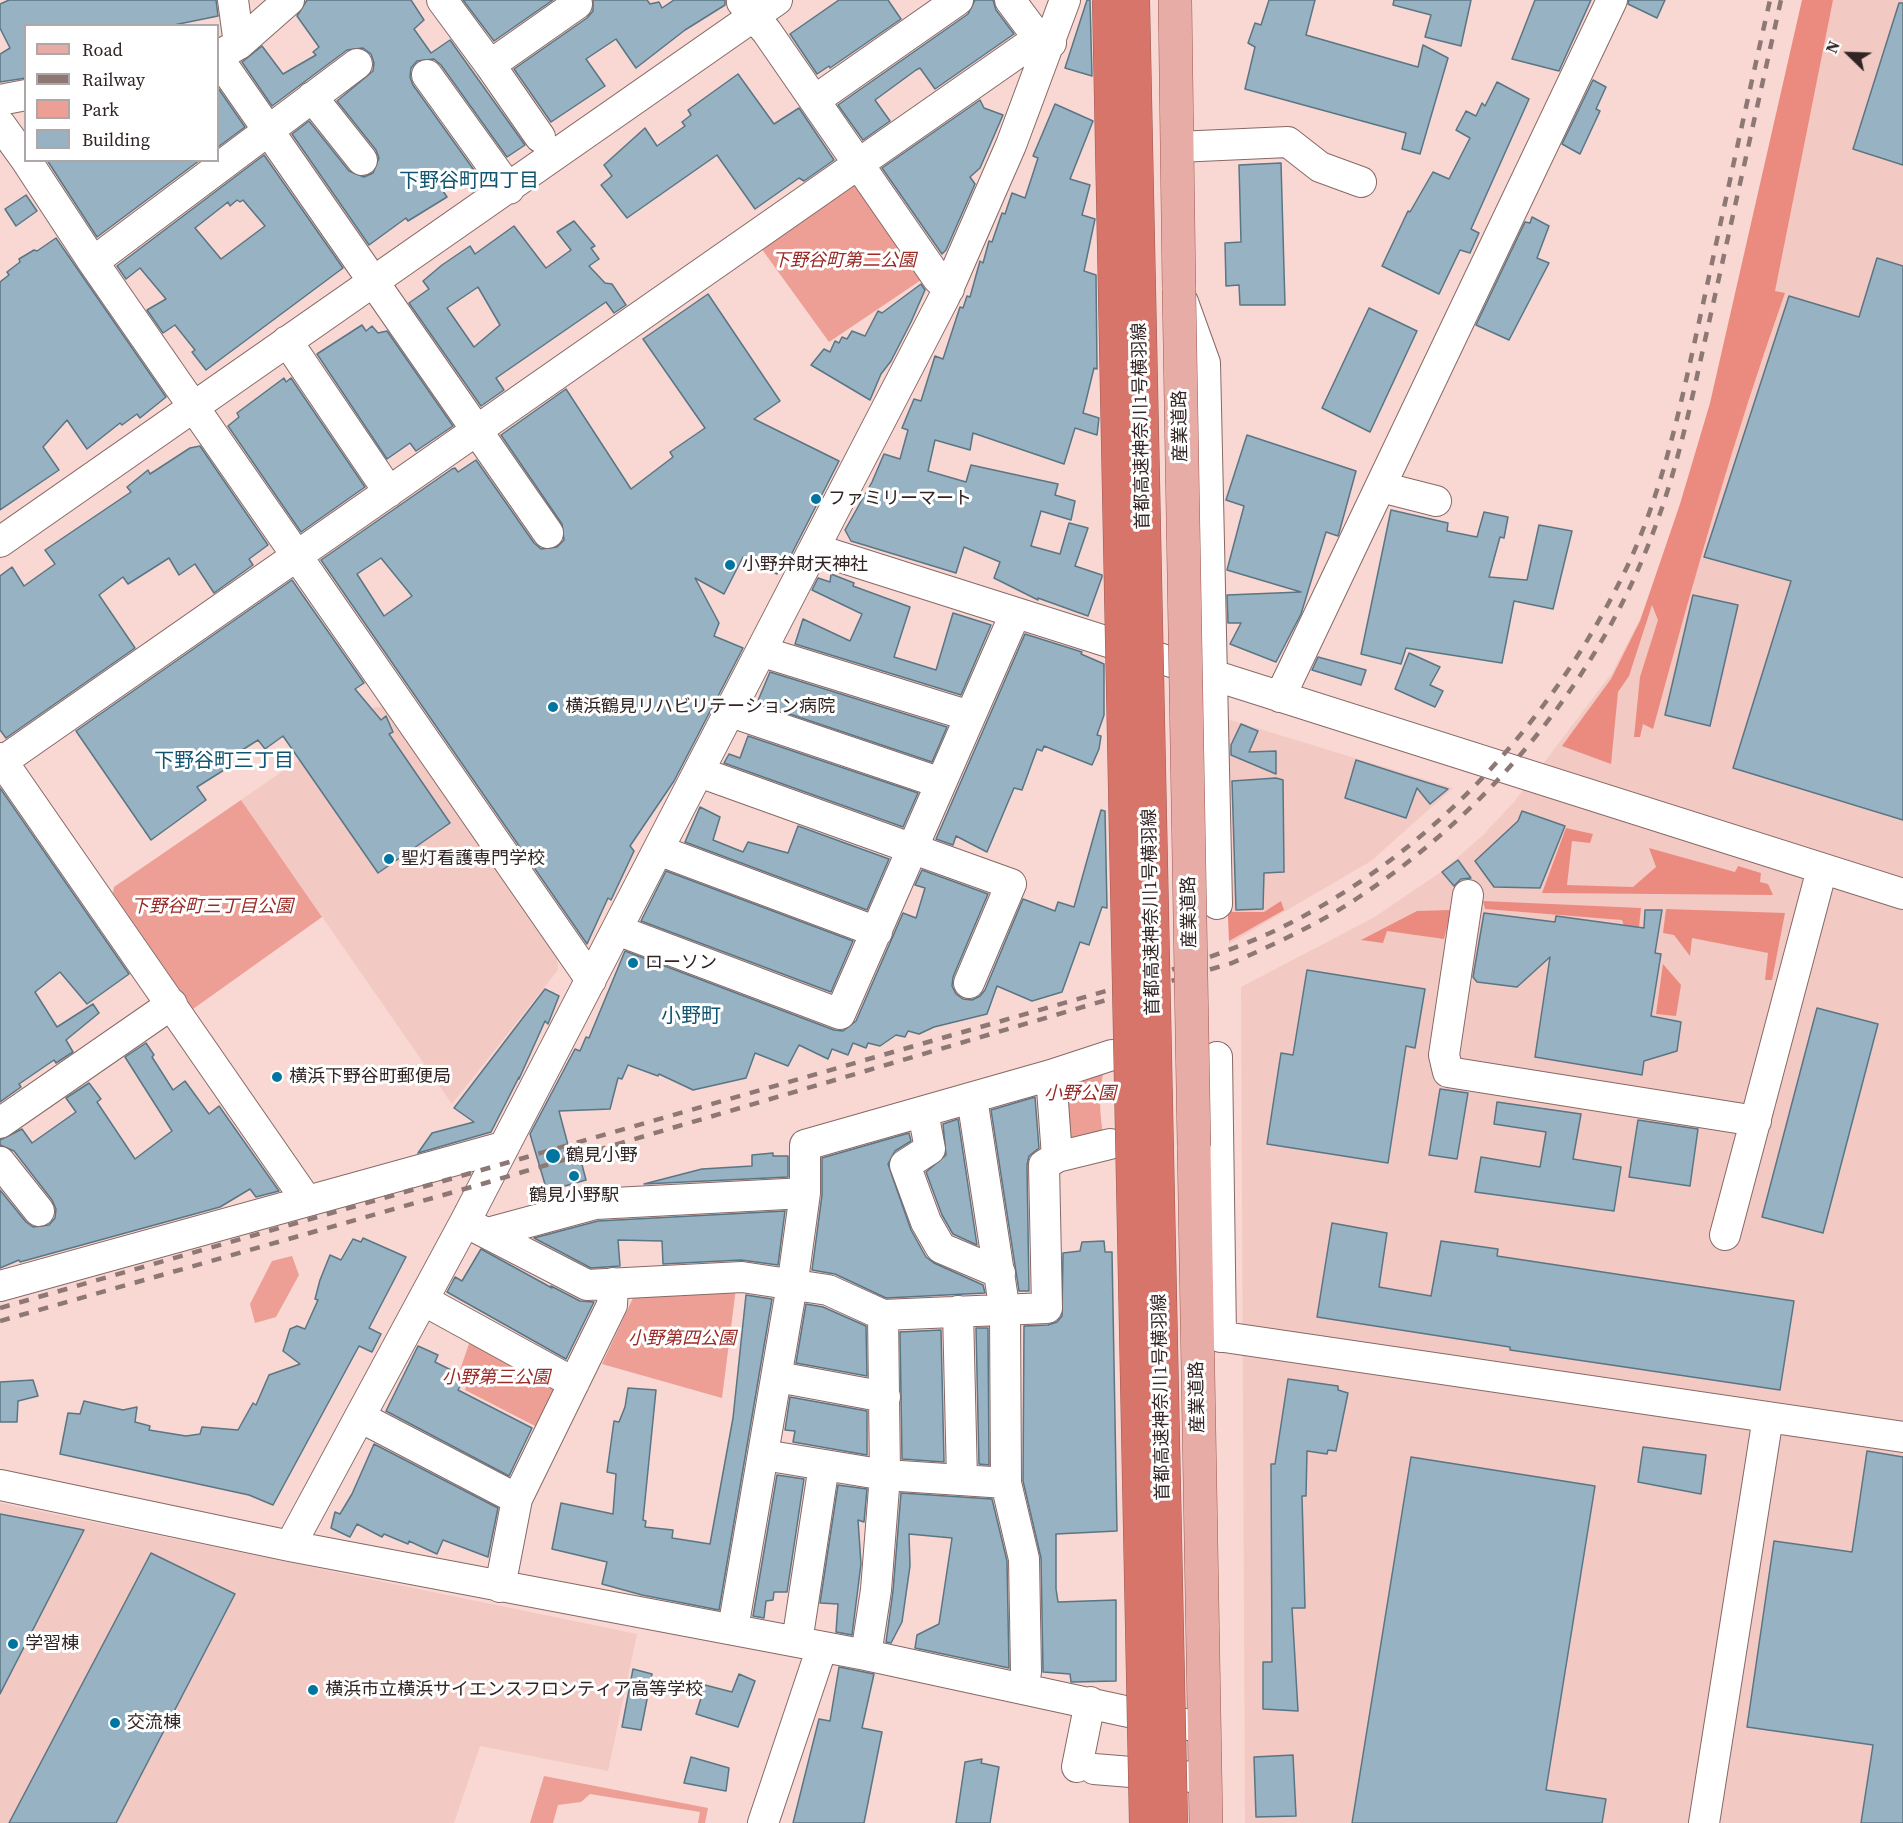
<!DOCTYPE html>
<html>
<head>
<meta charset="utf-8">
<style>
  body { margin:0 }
  #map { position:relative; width:1903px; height:1823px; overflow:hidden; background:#f9d7d2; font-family:"Source Serif 4",serif }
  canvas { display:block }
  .legend { position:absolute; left:24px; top:24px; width:195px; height:138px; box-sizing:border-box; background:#fff; border:2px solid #ada7a7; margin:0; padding:8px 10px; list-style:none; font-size:18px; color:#312423 }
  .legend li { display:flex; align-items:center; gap:12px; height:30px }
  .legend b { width:30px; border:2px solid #ada7a7 }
  .north { position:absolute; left:1819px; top:24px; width:60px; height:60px; -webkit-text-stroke:4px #fff; paint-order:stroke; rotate:293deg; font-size:16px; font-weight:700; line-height:24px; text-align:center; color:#312423 }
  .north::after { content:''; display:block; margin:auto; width:21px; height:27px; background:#312423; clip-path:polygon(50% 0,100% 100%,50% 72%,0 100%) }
</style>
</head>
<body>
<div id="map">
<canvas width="1903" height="1823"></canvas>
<ul class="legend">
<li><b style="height:8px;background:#e7aca6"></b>Road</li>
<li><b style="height:8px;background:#8e7875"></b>Railway</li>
<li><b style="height:16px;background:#ed9f95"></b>Park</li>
<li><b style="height:16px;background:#97b3c3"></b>Building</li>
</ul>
<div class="north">N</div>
</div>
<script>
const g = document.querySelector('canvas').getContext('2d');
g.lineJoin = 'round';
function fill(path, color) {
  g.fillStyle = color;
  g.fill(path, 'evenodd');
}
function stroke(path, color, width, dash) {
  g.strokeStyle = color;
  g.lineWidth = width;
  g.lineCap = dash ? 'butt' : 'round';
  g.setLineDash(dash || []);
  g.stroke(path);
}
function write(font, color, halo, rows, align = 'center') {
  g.font = font + ' "Source Serif 4","Noto Sans JP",serif';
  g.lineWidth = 6;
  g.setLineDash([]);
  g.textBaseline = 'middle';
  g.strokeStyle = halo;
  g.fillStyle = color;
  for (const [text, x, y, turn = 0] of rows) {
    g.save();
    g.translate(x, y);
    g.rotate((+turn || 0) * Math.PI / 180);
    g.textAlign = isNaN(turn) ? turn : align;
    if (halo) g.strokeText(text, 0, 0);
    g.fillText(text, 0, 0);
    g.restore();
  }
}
fill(new Path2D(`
  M1822,0H1903V1823H1245L1241,987L1373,918L1441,872L1482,836L1514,802L1612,673L1641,617L1712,426Z
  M375,707H389L556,946L558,970L452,1104L241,800Z
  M1227,719L1453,788L1371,861L1229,944Z
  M0,1503L637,1634L608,1771L480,1746L454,1823H0Z`), '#f3c9c3');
fill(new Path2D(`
  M862,177L930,274L829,342L761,248Z
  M241,800L322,917L193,1009L113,893L114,887Z
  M1107,1061C1098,1084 1099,1114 1104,1138L1062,1150L1056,1078Z
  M292,1256L299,1275L276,1317L255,1323L250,1304L272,1261Z
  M736,1288L722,1398L602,1364L633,1298Z
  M471,1338L560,1385L539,1428L465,1390L470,1378L460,1370Z
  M544,1776L708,1808L705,1823H698L700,1812L590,1794L581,1802L558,1805L553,1823H530Z`), '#ed9f95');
fill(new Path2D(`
  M1802,0H1833L1775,291L1785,293C1734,436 1693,582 1653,729L1643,724L1640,737H1634L1640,677L1658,620L1652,605L1629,676L1618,692L1611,764L1562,746L1611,679L1640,621L1680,504L1710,403Z
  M1566,828L1593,834L1590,843L1572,841L1567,885L1633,887L1656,867L1649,848L1735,872L1738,866L1761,873L1760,882L1768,884L1773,895L1542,893Z
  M1226,869L1231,870L1232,912H1264L1281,901L1284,910L1229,941Z
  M1483,901L1641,908L1639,927L1624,926L1622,920L1485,909Z
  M1666,909L1785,913L1772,980H1765L1768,953L1692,938L1690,956L1674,935L1663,933Z
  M1451,910L1444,939L1387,931L1383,943L1361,940L1417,911Z
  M1663,964L1681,985L1676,1016L1656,1014Z`), '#eb8b80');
const building = new Path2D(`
  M9,0H216L218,16L169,26H26V78L0,82V54L10,48L0,28V4Z
  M307,0H411L424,20L414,29L431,53L450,40L525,145L507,157L441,65L434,59L417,61L411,68L410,77L413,85L474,170L443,191L447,197L408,221L406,218L369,245L292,134L309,121L349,171L364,177L373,173L379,158L376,150L337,101L373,71L374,63L371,54L363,48L347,50L272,106L242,62L262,46L283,74L316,55L313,52L319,47L297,16Z
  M463,0H553L494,41Z
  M593,0H647L650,4L659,2L662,8L674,0H725V5L685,30L636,68L616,39L586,59L605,86L551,122L514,69L587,18L593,11Z
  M839,0H888L901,19L830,68L829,66L817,74L790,34Z
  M975,0H993L996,10L1014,34L935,89L920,68L916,70L875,100L890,121L863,140L838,105L968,14Z
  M1087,0H1090L1092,76L1065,68Z
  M1269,0H1315L1306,35L1418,67L1423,45L1448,58L1420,154L1402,149L1406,133L1245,89L1255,47L1248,43L1255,23L1261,25Z
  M1394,0H1471L1461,46L1425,37L1431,15L1393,5Z
  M1535,0H1591L1559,71L1512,59Z
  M1629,0H1665L1657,18L1628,4Z
  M1899,3H1903V165L1853,149Z
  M738,74L774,124L799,108L834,160L804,181L799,178L755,209L717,155L627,218L601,185L612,176L604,165L645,128L657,146L685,126L682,122L691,115L688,110Z
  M1593,80L1606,87L1596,109L1600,111L1580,154L1562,144Z
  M1497,82L1529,99L1471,229L1479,233L1470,253L1460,250L1439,294L1382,266L1408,211L1410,212L1433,172L1449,179L1470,138L1456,130L1466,111L1476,116L1482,103L1485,106Z
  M218,88L245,127L218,147Z
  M980,100L984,108L1003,115L980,168L970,177L975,184L946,250L942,254L882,168Z
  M1055,104L1093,121L1070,179L1090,185L1082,215L1095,219L1084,271L1096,275L1097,369L1094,368L1083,413L1099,418L1097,435L1075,428L1064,464L973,433L970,450L935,440L928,471L966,482L971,465L1058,484L1055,495L1075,501L1071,520L1041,511L1031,546L1060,554L1069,523L1088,528L1075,566L1102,575V577L1088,616L1038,598V600L994,578L1000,562L964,547L956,573L851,541L845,530L872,482L884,454L900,459L908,430L902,428L914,399L921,401L935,356L943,359L960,307L963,308L967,296L970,297L980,261L983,263L989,241L992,242L1002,213L1005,214L1012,193L1025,198L1038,158L1033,156Z
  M264,155L343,268L206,370L192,352L195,350L175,325L163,333L147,310L166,299L140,268L126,279L117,266ZM237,200L240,202L243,200L265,226L221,259L195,228L228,202L230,206Z
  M47,160H200L97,237Z
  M1281,163L1285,305H1240L1239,285L1226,286L1225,243L1241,242L1239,165Z
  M26,195L37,211L16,226L5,209Z
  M1532,217L1549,226L1537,258L1549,263L1509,340L1476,325L1525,222L1530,223Z
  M574,221L595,246L591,248L599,259L589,266L605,283L612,284L626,305L614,313L606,302L496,378L504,390L481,406L409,303L429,289L423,281L442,265L470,246L475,254L514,226L546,268L571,250L557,232ZM478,287L500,325L474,347L447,308Z
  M56,238L166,397L140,418L137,414L122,425L120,423L87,449L67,420L43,447L59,470L0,510V282L9,275L7,272L20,262L19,259L34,250L37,251Z
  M1877,258L1903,266V820L1733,768L1791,581L1704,557L1789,296L1859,317Z
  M921,284L925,290L911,322L891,361L881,374L870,400L811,365L824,349L830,352L835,341L839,343L842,337L847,339L852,331L865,336L878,311L882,313Z
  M708,294L780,401L754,419L839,461L788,561L784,559L777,574L743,557L724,594L695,578L719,623L714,636L743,648L674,781L630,846L634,851L611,900L608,898L587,944L321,560L452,469L455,468L458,472L476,460L534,543L541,549L557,547L564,540L562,524L501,435L566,389L631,489L673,457L670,452L705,428L643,339ZM381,558L412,596L384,616L357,574Z
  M1369,308L1417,331L1370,432L1322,408Z
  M362,325L366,331L372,326L378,333L387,331L453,426L416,451L410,443L387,459L317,354Z
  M284,378L286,382L291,378L365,487L301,532L228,426L239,417L237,413Z
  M1247,435L1356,471L1339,533L1338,536L1326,532L1301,614L1276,662L1230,644L1241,623H1228L1227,595L1301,592L1227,570L1244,506L1226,500Z
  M200,446L268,545L249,559L253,565L214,593L195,564L179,575L169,558L128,584L123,577L99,595L135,648L6,738L0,730V576L12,567L24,586L55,564L45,550L131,492L127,487L148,470L150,474L190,448Z
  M1391,510L1448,523L1447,531L1477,537L1484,512L1508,517L1504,538L1500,537L1489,577L1527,580L1539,525L1572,531L1553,609L1514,601L1502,663L1406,648L1401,664L1361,654Z
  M831,574L854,583L853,586L910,607L894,657L936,670L953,613L991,625L961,695L795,644L803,619L850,641L862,614L812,590L818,578L830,582Z
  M292,580L364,683L355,689L381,720L386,716L393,732L389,734L450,823L378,873L283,736L265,749L258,740L220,764L224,770L197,787L206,800L151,840L76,731Z
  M1693,595L1738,605L1710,726L1665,715Z
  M1025,634L1082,652L1081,654L1104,664V715L1097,735L1101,736L1099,749L1092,765L1044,746L1042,751L1037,749L1022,790L1014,788L987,852L956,836L953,845L936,839Z
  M1409,653L1440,667L1430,685L1443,691L1435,707L1395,689Z
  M1318,657L1366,670L1361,685L1312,670Z
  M770,672L947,727L932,762L757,703Z
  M1241,724L1258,731L1249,752L1276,751V774L1231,755V745Z
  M748,736L918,793L903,827L724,763L729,754L740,758Z
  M1356,760L1406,776L1448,789L1430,804L1417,788L1406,818L1345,798Z
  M1276,778L1283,780L1284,872L1264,873L1263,909L1236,910L1232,781Z
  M0,788L129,974L87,1004L60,972L35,992L57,1027L93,1004L99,1013L66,1040L73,1052L56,1063L54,1060L19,1084L21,1087L0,1102Z
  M700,807L720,817L713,840L743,852L748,842L788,853L798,826L889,859L867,910L685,842Z
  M1101,810L1105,811L1107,908L1102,907L1089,945L1080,942L1062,992L1032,1001L997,986L987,1014L934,1027L919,1034L908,1031L905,1037L896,1035L880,1046L868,1043L866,1048L853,1043L848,1055L832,1049L828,1059L799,1045L788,1066L755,1053L746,1078L693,1090L659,1074L658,1076L628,1065L622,1079L618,1078L610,1109L559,1111L572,1160L580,1157L586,1180L547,1191L530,1134L575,1049L580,1051L586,1037L589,1038L625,951L834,1030L843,1031L856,1021L903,913L916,918L925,888L915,885L922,870L988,894L953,977L952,986L956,994L963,999L972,1000L980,996L985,990L1023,899L1055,911L1058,902L1074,907Z
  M1522,811L1565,826L1540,888L1494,887L1475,861L1518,821Z
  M1458,860L1471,878L1461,879L1454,886L1442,872Z
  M666,871L853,941L831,992L641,921Z
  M1645,910H1662L1655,953L1661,954L1651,1016L1681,1022L1677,1051L1644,1061L1642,1075L1535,1057L1550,957L1517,987L1477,982L1473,977L1484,913L1555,922L1556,916L1644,928Z
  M1307,970L1425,989L1415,1048L1406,1046L1388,1163L1267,1144L1281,1053L1293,1055Z
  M545,989L559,996L548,1024L545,1021L519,1079V1077L491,1132L418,1153L432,1133L474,1122L454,1108Z
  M1817,1008L1878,1024L1823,1233L1762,1217Z
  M146,1043L154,1055L152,1057L173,1090L185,1081L209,1114L219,1106L279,1191L256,1197L250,1189L220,1207L20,1262L19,1260L0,1268V1190L26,1222L33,1227L49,1225L55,1218L56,1209L52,1200L14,1151L0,1145V1140L22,1129L32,1143L76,1112L66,1098L89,1083L101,1099L97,1102L135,1159L172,1131L125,1057Z
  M1440,1089L1468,1093L1457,1159L1429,1155Z
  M1035,1097L1039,1148L1029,1156L1027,1165L1029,1291H1019L991,1110Z
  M1497,1102L1581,1114L1573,1159L1621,1167L1614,1211L1475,1192L1481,1157L1540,1167L1546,1132L1494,1124Z
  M958,1119L977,1245L953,1234L942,1215L926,1172L946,1155L943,1124Z
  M1638,1120L1698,1129L1690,1186L1629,1177Z
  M909,1133L911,1141L895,1151L888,1164L911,1230L926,1257L934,1263L983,1285L985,1293L886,1298L835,1274L812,1270L822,1195V1158Z
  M773,1153V1156H788V1177L644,1184L702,1169L752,1166V1155Z
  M785,1211L778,1265L741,1260L663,1264L662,1241L618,1240L620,1266L591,1268L534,1238L598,1221Z
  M1332,1223L1387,1233L1379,1287L1431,1296L1441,1241L1498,1249L1497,1256L1794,1301L1780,1390L1510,1350V1347L1317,1317Z
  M363,1238L406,1257L369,1328L381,1334L372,1352L359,1346L273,1505L249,1495L60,1454L68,1413L80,1414L84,1401L123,1410L137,1407L135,1422L150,1426L149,1430L186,1436L200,1434L202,1427L238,1430L253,1403L256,1405L269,1375L300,1364L283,1351L290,1329L297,1326L305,1329L318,1300L315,1299L320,1280L330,1255L341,1260L353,1239L361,1242Z
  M1104,1241L1105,1252H1112L1117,1531L1056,1534V1589L1058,1602L1116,1600V1681L1073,1682H1071L1070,1674L1043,1672L1041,1558L1023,1481L1024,1326L1048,1325L1057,1322L1062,1316L1063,1253L1080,1251L1082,1242Z
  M481,1249L552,1288L551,1286L580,1301L594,1302L566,1359L447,1292L455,1277L462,1281Z
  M746,1295L772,1299L719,1610L642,1595L602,1584L607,1562L552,1549L561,1503L613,1514L616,1474L607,1472L614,1421L619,1422L625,1407L628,1388L656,1390L643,1520L646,1521L645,1527L673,1530L672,1538L710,1544L733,1418Z
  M806,1304L823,1307L866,1326L867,1376L796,1363Z
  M976,1328H988L989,1465L979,1464Z
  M941,1330L944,1462L902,1459L900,1332Z
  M418,1346L438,1355L435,1362L465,1377L458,1390L532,1428L509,1476L386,1411Z
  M1288,1379L1338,1386V1390L1348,1393L1336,1451L1328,1450L1327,1454L1307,1451L1306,1496H1302L1305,1608H1292L1298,1711L1263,1709V1662H1272L1271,1464H1275Z
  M33,1380L38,1396L18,1401L17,1422H0V1382Z
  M790,1397L867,1411V1455L793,1442L795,1431L785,1430Z
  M374,1444L498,1508L488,1557L443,1540L437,1554L409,1541L408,1544L384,1534L382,1537L357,1524L350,1537L331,1528L335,1512L340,1514L352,1494Z
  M1643,1447L1706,1455L1701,1494L1638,1482Z
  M1867,1451L1903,1457V1823H1861L1873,1745L1747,1727L1774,1541L1852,1552Z
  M1411,1457L1595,1486L1546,1790L1606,1799L1602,1823H1352Z
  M777,1475L804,1479L787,1592H774L773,1600L766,1601L764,1618L753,1616Z
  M838,1485L867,1489L864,1522L858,1520L861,1564L852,1635L836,1632L838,1604L820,1603Z
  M901,1493L992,1499L1007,1561L1009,1668L915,1648L917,1635L939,1624L952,1538L909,1534L910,1566L902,1622L891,1643L886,1642L893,1591Z
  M0,1514L84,1530L0,1694Z
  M151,1553L235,1594L116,1823H9Z
  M839,1667L874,1674L862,1728L882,1732L864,1823H793L819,1719L830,1721Z
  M633,1669L652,1674L641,1730L622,1727Z
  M739,1674L755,1681L738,1727L696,1714L705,1685L732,1692Z
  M1293,1755L1296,1816L1256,1817L1254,1757Z
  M691,1757L729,1768L726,1791L684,1783Z
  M982,1759L981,1763L999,1767L990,1823H956L965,1762Z`);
fill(building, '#97b3c3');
stroke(building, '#5a7584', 1.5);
const minor = new Path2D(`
  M233,0L239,44
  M442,0L490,65L577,4
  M1010,0L1039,39
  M742,2L767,32L938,279L949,289
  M218,56L239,44L289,0
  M218,58L548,533
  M490,65L540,137
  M427,75L509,189
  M312,97L362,160
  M0,100L26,95
  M815,100L958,0
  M0,124L26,160
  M1177,147L1288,142L1320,167L1361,182
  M26,160L93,262L591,980
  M93,262L357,64
  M1183,302L1205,363L1217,904
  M287,341L389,492
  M1381,487L1436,501
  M0,542L777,0
  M815,549L1903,894
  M763,652L970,716
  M1280,697L1612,0
  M731,712L941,783
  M0,758L307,1201
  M0,763L1023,49L1039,39L1051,43
  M699,772L1011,884L969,983
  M658,850L877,932
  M1468,895L1444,1055L1448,1072L1756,1121
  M617,930L840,1014L1015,614
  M1217,1057L1221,1337
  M972,1098L1005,1312L1006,1483
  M923,1112L930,1149L905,1165L926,1222L941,1248L1000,1273
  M0,1123L172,1004
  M1057,1157L1110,1144
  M0,1162L39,1211
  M465,1222L587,1285L742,1277L828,1290L883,1315L1047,1308L1044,1165L1057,1157L1051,1075
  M488,1233L595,1204L805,1193
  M1725,1235L1822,869
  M0,1286L503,1147
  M423,1300L574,1383
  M958,1311L962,1480
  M1197,1333L1903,1437
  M778,1377L885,1397
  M360,1417L517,1499
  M764,1455L885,1475L1006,1483L1024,1559L1026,1672L1023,1687
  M0,1485L290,1546L866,1655L1203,1728
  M290,1546L465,1222L945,296L1011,145L1065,0
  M500,1587L517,1499L612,1305L613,1283
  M733,1629L794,1273L805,1193V1145L1051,1075L1112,1055
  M797,1642L824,1465
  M866,1655L876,1590L885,1475L883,1315
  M1077,1767L1090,1702
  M1094,1769L1205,1778
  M763,1823L822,1647
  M1704,1823L1768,1417`);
const major = new Path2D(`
  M1175,0L1179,290
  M1194,1146L1206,1823`);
stroke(minor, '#876965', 32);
stroke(major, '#9d5952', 34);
stroke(minor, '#fff', 30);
stroke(major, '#e7aca6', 33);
stroke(new Path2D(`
  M0,1308L1120,987C1170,970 1221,955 1270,933C1428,859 1552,723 1627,567C1666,484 1683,393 1703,304C1725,203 1747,101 1770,0
  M0,1321L482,1184L1232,963C1277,943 1321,923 1362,895C1492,809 1600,677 1654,530C1681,459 1695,383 1712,309C1735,206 1758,103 1781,0`), '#8e7875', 4.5, [10, 10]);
const majorBridge = new Path2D(`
  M1179,290L1194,1146`);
const highwayBridge = new Path2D(`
  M1109,0L1146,1823
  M1133,0L1171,1823`);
stroke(majorBridge, '#9d5952', 34, []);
stroke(highwayBridge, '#9d5952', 34, []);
stroke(majorBridge, '#e7aca6', 33);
stroke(highwayBridge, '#d7756b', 33);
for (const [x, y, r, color] of [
  [816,499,6,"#00759f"],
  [730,565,6,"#00759f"],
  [553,707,6,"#00759f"],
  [389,859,6,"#00759f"],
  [633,963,6,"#00759f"],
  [277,1077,6,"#00759f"],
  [553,1156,8,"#00759f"],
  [574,1176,6,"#00759f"],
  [13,1644,6,"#00759f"],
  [313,1690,6,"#00759f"],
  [115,1723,6,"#00759f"]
]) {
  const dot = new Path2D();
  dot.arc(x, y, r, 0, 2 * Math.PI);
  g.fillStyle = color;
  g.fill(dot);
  stroke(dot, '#fff', 2);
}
write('italic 18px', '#992a25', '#fff', [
  ["下野谷町第二公園",844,261],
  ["下野谷町三丁目公園",212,907],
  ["小野公園",1080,1094],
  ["小野第四公園",682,1339],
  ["小野第三公園",496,1378]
]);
write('18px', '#312423', '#fff', [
  ["首都高速神奈川1号横羽線",1142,426,-91],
  ["産業道路",1181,426,-91],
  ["首都高速神奈川1号横羽線",1152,912,-91],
  ["産業道路",1190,912,-91],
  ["首都高速神奈川1号横羽線",1162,1397,-91],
  ["産業道路",1198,1397,-91]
]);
write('18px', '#312423', '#fff', [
  ["ファミリーマート",828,499],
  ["小野弁財天神社",742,565],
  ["横浜鶴見リハビリテーション病院",565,707],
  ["聖灯看護専門学校",401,859],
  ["ローソン",645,963],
  ["横浜下野谷町郵便局",289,1077],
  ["鶴見小野",566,1156],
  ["鶴見小野駅",574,1196,"center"],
  ["学習棟",25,1644],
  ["横浜市立横浜サイエンスフロンティア高等学校",325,1690],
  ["交流棟",127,1723]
], 'left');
write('20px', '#0f5471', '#fff', [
  ["下野谷町四丁目",469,182],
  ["下野谷町三丁目",224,762],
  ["小野町",691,1017]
]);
</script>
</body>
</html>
